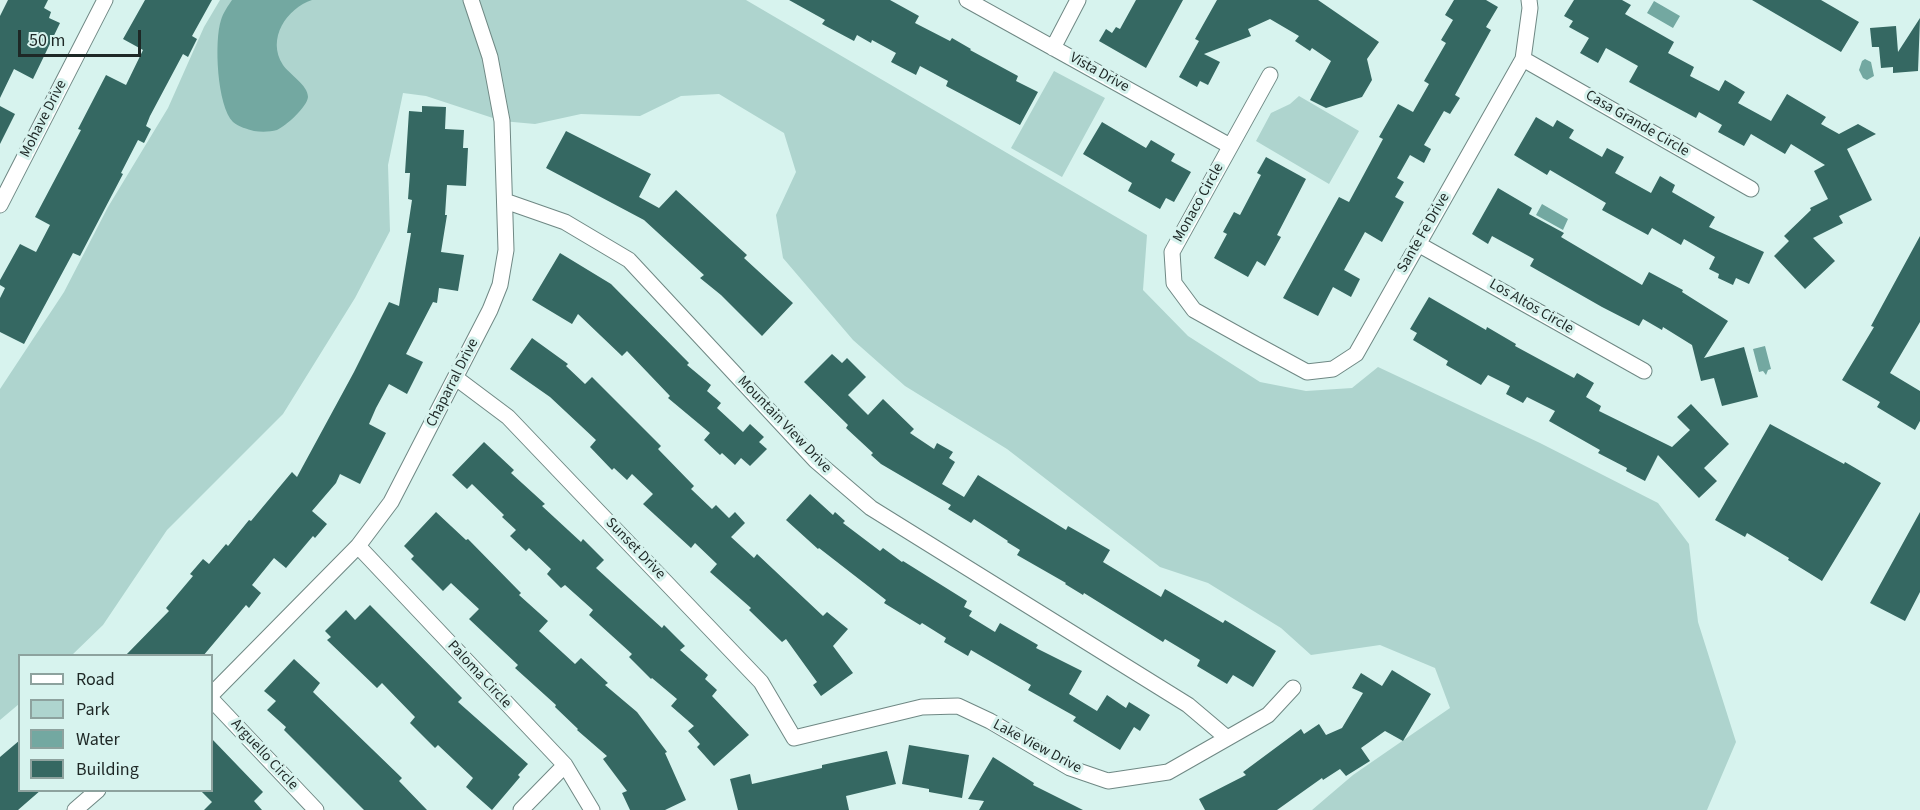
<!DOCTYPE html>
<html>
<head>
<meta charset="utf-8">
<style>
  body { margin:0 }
  #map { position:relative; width:1920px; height:810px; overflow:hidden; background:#d7f3ee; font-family:"Source Sans 3",sans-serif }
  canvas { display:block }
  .legend { position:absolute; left:18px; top:654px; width:195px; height:138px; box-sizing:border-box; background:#d7f3ee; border:2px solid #8da29e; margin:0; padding:8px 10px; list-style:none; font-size:18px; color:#1e2826 }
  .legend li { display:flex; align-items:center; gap:12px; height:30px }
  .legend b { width:30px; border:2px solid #8da29e }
  .scale { position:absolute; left:18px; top:30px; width:123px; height:27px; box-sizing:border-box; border:3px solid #1e2826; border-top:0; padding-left:8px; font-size:18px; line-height:21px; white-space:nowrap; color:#1e2826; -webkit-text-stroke:4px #d7f3ee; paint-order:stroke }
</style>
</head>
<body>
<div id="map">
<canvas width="1920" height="810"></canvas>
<ul class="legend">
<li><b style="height:8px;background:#fff"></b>Road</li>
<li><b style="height:16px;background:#aed4ce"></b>Park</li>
<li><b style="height:16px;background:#73a8a1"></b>Water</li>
<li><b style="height:16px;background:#356862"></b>Building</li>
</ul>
<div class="scale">50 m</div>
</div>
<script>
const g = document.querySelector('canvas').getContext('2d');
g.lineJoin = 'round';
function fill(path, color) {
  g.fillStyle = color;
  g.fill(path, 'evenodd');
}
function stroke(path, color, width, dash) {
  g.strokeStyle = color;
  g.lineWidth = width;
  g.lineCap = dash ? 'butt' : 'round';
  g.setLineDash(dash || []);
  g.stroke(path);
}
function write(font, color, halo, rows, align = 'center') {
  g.font = font + ' "Source Sans 3",sans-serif';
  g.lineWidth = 6;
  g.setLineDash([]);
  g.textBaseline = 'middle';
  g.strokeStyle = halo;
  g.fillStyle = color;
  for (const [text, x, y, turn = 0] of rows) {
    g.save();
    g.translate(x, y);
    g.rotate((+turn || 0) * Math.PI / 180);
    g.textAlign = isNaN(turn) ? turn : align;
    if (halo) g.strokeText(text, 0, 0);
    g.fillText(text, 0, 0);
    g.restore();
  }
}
fill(new Path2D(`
  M220,0H746L1147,235L1143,290L1188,336L1260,382L1306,391L1352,388L1378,367L1540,443L1658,503L1689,544L1698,622L1736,742L1707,810H1312L1353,775L1450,708L1435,668L1380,645L1311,655L1281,628L1208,583L1160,567L1007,449L905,386L853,340L783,258L776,215L796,172L784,133L719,94L681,96L640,116L581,114L535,124L502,121L426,96L403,93L388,165L390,231L355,298L283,414L167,530L103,625L72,655L20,656L19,704L0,720V389L64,292L108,207L168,108L204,27Z
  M1054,71L1105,98L1062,177L1011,148Z
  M1299,96L1359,131L1329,184L1256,141L1271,113L1290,104Z`), '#aed4ce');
fill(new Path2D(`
  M232,0H312C287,8 266,39 283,65C289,74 308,85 308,97C307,107 286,126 277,130C270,132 261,132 254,131C247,129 239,127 233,122C217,106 214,41 221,20C223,13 228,6 232,0Z
  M1654,1L1680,16L1673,28L1647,13Z
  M1865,59L1871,62L1874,76L1867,80L1863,78L1859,70L1862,61Z
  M1542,204L1568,219L1563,230L1536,215Z
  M1765,346L1771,369L1768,370L1766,375L1763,371L1759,372L1753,349Z`), '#73a8a1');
fill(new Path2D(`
  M8,0H48L44,8L51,12L49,18L60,23L33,79L14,69L0,98V16Z
  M145,0H212L192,36L197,39L188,57L183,54L150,116L146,126L151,129L144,143L138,140L121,173L123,174L80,256L73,253L24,344L0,332V298L5,288L0,285V280L20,244L36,252L50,225L35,217L81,130L78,129L106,75L126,85L143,50L123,39Z
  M789,0H890L919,16L915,23L950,41L952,38L971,49L970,50L1018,76L1016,81L1038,92L1020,125L946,86L948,81L920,66L916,75L891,62L896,53L872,40L871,43L857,35L854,41L822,24L825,20Z
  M1136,0H1183L1146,68L1099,41L1106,29L1112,33L1116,27L1120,29Z
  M1217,0H1318L1379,42L1367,59L1372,80L1362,97L1326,108L1310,100L1331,61L1312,48L1310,51L1295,41L1299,36L1270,19L1248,29L1251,36L1204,54L1220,62L1208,85L1200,81L1197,87L1179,77L1199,41L1195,39Z
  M1454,0H1486L1498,7L1486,27L1491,30L1455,95L1460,98L1450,114L1444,111L1424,145L1431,149L1424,163L1410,155L1397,178L1404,182L1395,197L1404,202L1382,242L1365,232L1344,270L1360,279L1351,297L1333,287L1318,316L1283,298L1339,197L1349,202L1383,139L1379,137L1398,104L1413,112L1429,84L1424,81L1446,43L1441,40L1453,20L1445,15Z
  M1574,0H1622L1631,5L1625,14L1674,42L1668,53L1694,67L1690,76L1719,91L1725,80L1745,92L1738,103L1771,121L1787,94L1826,117L1821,124L1839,134L1858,124L1876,134L1847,149L1872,200L1839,216L1843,223L1813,238L1835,261L1805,289L1774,256L1789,241L1784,236L1811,210L1810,208L1828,199L1814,171L1825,165L1791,144L1785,154L1751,134L1744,146L1718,132L1722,125L1699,112L1696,118L1629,82L1638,66L1606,48L1598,63L1580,53L1589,38L1569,27L1573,21L1564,16Z
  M1752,0H1821L1859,22L1841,52Z
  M1920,18L1918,71L1893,73V67L1881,68L1879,47H1872L1870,28L1896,26L1898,52Z
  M0,106L15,114L0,144Z
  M422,106L446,107L445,129L464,130L463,148H468L466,186L447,185L445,215H447L441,252L464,255L458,291L439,288L437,303L433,302L406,354L423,362L407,394L389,384L376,408L369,424L386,433L360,484L340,474L336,483L312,511L327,524L315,538L313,536L286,568L274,558L252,585L261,593L249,608L246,605L203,656H125L169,611L166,608L193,576L190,574L203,559L209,564L226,544L228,546L249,520L251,521L292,472L297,477L354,372L389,302L399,306L411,233H407L412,200L408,199L410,173H405L409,111L422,112Z
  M1536,117L1553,127L1557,120L1574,130L1569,138L1602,157L1607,148L1624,157L1615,173L1651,193L1660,176L1675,185L1672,192L1715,217L1709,227L1764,252L1749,284L1736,278L1733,285L1718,278L1719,274L1709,269L1715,257L1684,239L1681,245L1652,228L1648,235L1602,210L1606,203L1550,170L1547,175L1514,155Z
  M1102,122L1146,148L1151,140L1175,154L1171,161L1191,172L1174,202L1166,198L1160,209L1128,191L1132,183L1083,154Z
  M566,131L651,174L639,197L659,208L676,190L747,255L744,258L793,303L762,336L721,295L700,278L704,275L644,220L546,168Z
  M1266,157L1306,179L1277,235L1281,237L1265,266L1257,261L1248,277L1214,258L1227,234L1223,232L1234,212L1240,215L1261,175L1257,173Z
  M1498,188L1532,208L1529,214L1564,233L1561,237L1642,285L1649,272L1683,290L1682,292L1728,321L1704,358L1744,347L1758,397L1722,406L1714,378L1701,381L1692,345L1663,327L1662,330L1643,319L1639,326L1602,307L1530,266L1534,259L1492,236L1488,244L1472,234Z
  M1920,236V322L1890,373L1920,391V421L1915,430L1877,407L1880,402L1842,380L1874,327L1871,326Z
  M560,253L611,284L689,363L687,365L711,385L707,391L721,403L717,408L743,432L750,424L764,437L759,442L767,449L750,466L741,458L735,465L722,453L720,455L704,440L710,433L668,398L670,396L627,351L622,356L578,314L572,324L532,300Z
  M1429,297L1486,330L1487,327L1516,344L1515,346L1574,378L1577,373L1594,383L1586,397L1601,406L1599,411L1672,447L1690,430L1677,417L1691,404L1729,444L1704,468L1717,481L1699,498L1658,455L1645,481L1626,471L1627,468L1598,453L1600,450L1549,421L1555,411L1527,397L1523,403L1506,394L1510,386L1488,375L1481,385L1446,365L1448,361L1413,340L1417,333L1410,329Z
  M532,338L568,364L566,366L585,384L592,377L661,446L658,449L694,486L691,489L712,509L716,505L729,518L735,512L745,523L731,537L754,558L757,554L823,616L827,612L848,629L833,646L853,673L821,696L813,685L817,682L786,639L782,642L749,610L751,608L710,572L717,564L695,543L691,548L643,504L653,494L632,474L627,480L614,468L612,470L590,447L596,440L550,397L510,369Z
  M832,354L842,363L847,358L866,377L848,395L868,415L883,399L914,429L910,433L934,449L937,443L953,452L949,458L955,462L942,484L964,497L978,475L1066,530L1068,526L1110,550L1103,562L1161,597L1165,589L1223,623L1225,620L1276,651L1253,687L1233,675L1227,684L1197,666L1200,660L1165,639L1163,642L1084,593L1083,595L1065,584L1066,583L1017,555L1020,550L1007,542L1008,541L974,519L971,523L948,509L951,505L881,464L871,455L873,453L846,428L848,425L804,382Z
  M1770,424L1844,464L1845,462L1881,483L1822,581L1788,560L1789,558L1747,533L1745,537L1715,520Z
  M484,442L514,470L511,473L545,504L542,506L581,542L583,539L604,560L596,568L662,628L664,625L685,646L680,650L708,675L705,679L717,690L712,696L749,735L714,766L697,747L700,744L688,731L694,726L671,706L677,699L652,678L651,679L629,657L632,654L589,615L593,610L565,585L561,588L547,574L551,569L529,548L526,551L510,536L516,530L502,517L504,515L472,484L467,489L452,475Z
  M810,494L833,515L835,512L845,521L843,523L880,551L883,548L902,562L903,561L967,601L964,607L972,611L969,616L995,632L1000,623L1038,645L1036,648L1082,671L1069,694L1097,711L1107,695L1126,708L1129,702L1150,715L1140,731L1134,727L1120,750L1073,721L1076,717L1028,690L1031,685L971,650L968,656L944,642L946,638L922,623L920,625L884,603L886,600L819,548L818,549L786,520Z
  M436,512L466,540L468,539L521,593L519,595L548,621L539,631L575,664L581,658L608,683L605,685L637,712L667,752L665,753L686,800L665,810H630L622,793L627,791L603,759L607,756L577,730L578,729L555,707L556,705L515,668L518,665L469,619L479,609L451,583L443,591L411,559L414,556L404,546Z
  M1920,512V592L1905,621L1870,603Z
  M370,605L462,698L458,702L528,764L518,775L520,777L492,810L466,787L473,778L438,745L435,748L410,723L415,717L382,683L377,688L327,640L331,637L325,631L346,610L355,620Z
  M294,659L320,683L313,692L402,778L399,781L427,810H364L284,730L286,727L267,710L276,701L264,691Z
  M1392,670L1431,694L1403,741L1385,731L1361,748L1370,761L1346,776L1340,769L1323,780L1322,778L1277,810H1205L1199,799L1246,775L1243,772L1301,729L1304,734L1319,724L1326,735L1342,728L1363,693L1352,688L1361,673L1382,686Z
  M212,739L263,792L254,801L262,810H204L212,802L200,790H212Z
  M20,740V790H41L18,810H0V757Z
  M909,745L969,755L962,798L929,792V789L902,784Z
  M887,751L896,784L846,796L849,810H738L730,779L750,774L752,784L822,768V765Z
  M993,757L1034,783L1033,785L1083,810H979L984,801L968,799Z`), '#356862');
const minor = new Path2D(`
  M967,0L1230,146
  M1053,48L1078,0
  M1523,59L1751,189
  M1270,75L1172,252L1174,283L1194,310L1248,340L1307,372L1333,369L1356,354L1523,59L1530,8L1529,0
  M505,201L565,222L629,260L815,460L871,508L1188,705L1227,738
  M0,205L105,0
  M1418,244L1644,371
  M456,378L508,417L761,682L794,738L922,707L958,706L990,721L1070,768L1108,781L1168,772L1268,715L1293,688
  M358,546L565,765L592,810
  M212,694L358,546L391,502L490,310L500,285L506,250L502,121L490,57L471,0
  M212,700L316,810
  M75,810L98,790
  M521,810L565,765`);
stroke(minor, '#6f8884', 17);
stroke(minor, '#fff', 15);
write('15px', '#1e2826', '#d7f3ee', [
  ["Vista Drive",1099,73,29],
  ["Mohave Drive",44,119,-63],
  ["Casa Grande Circle",1637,124,30],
  ["Monaco Circle",1199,203,-61],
  ["Sante Fe Drive",1424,233,-60],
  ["Los Altos Circle",1531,307,30],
  ["Chaparral Drive",453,383,-63],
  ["Mountain View Drive",784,425,46],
  ["Sunset Drive",635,549,46],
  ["Paloma Circle",479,675,47],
  ["Lake View Drive",1037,747,28],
  ["Arguello Circle",264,755,47]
]);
</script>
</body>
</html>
